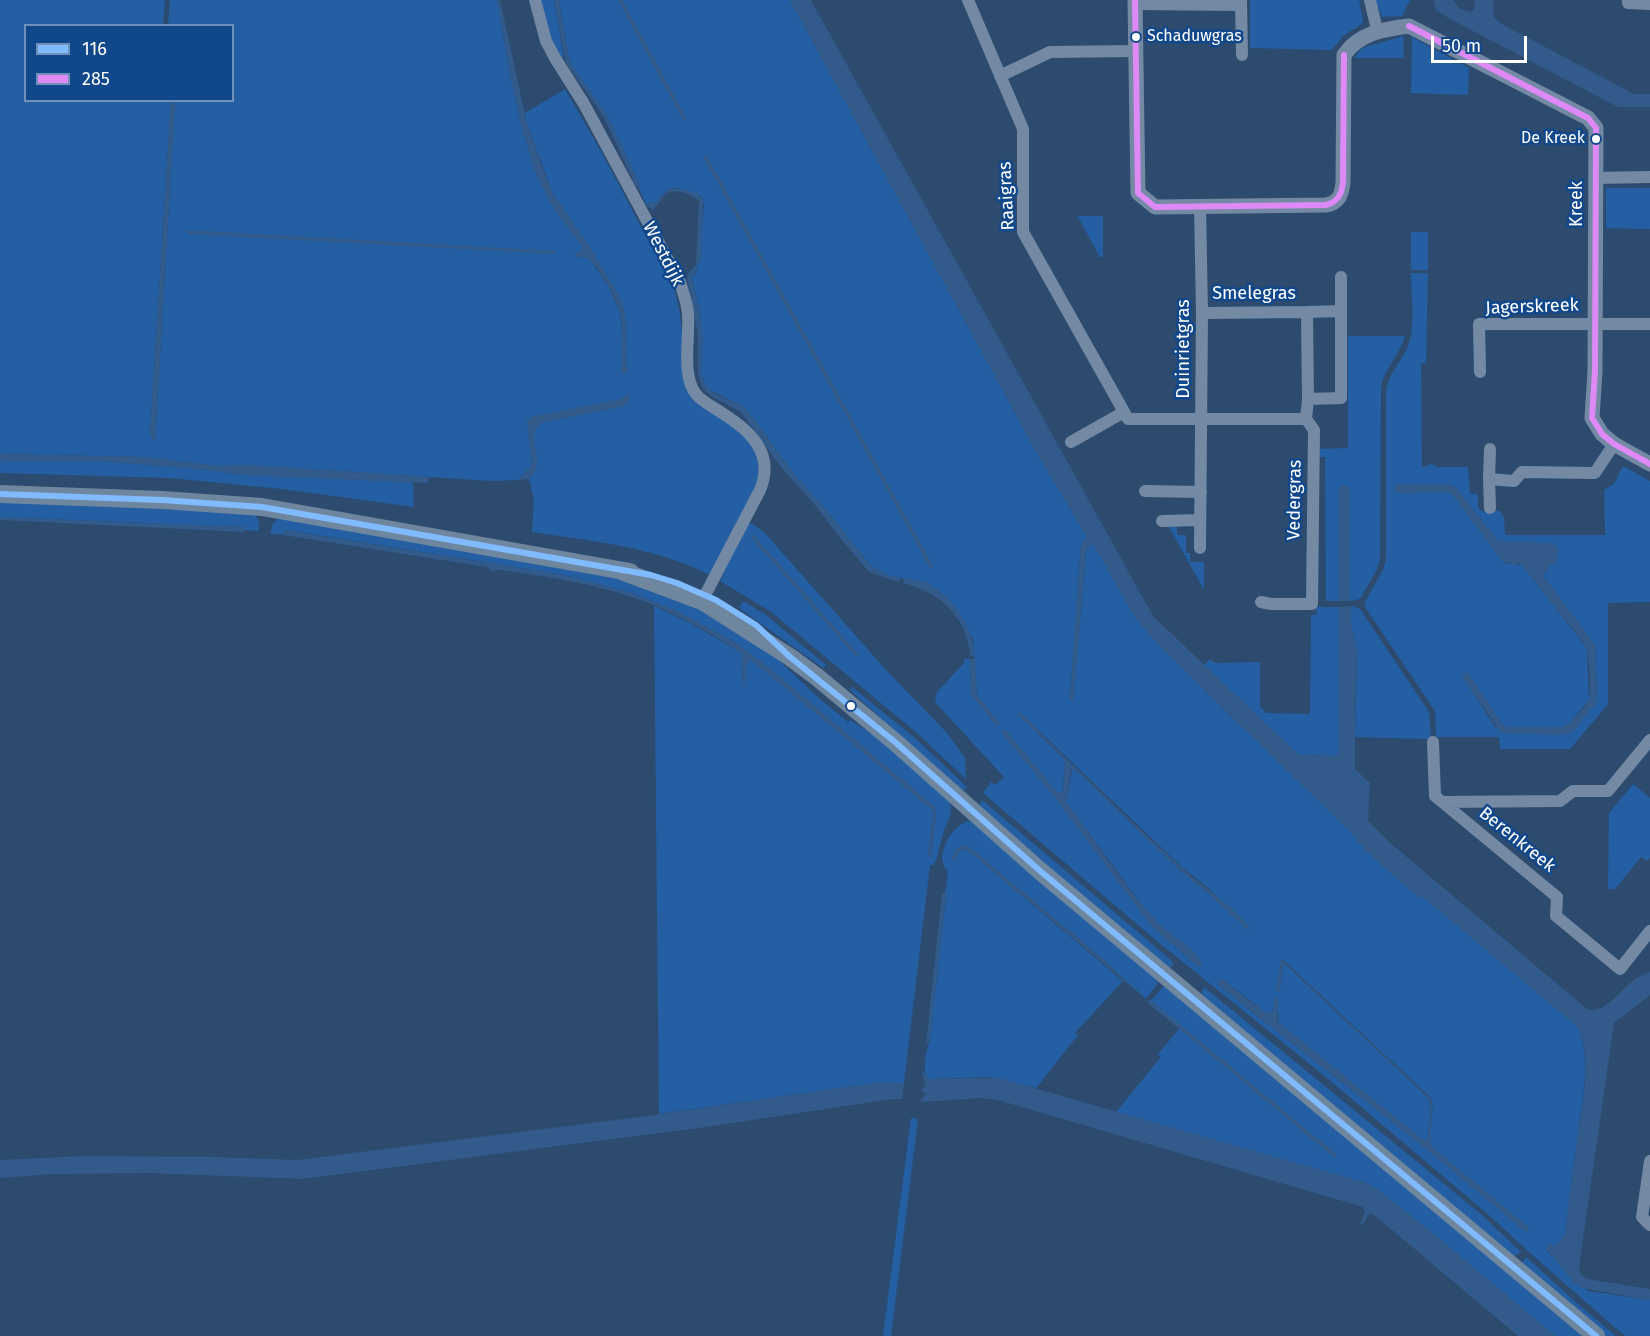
<!DOCTYPE html>
<html>
<head>
<meta charset="utf-8">
<style>
  body { margin:0 }
  #map { position:relative; width:1650px; height:1336px; overflow:hidden; background:#2d4b6f; font-family:"Fira Sans",sans-serif }
  canvas { display:block }
  .legend { position:absolute; left:24px; top:24px; width:210px; height:78px; box-sizing:border-box; background:#11488b; border:2px solid #7091b9; margin:0; padding:8px 10px; list-style:none; font-size:18px; color:#fff }
  .legend li { display:flex; align-items:center; gap:12px; height:30px }
  .legend b { width:30px; border:2px solid #7091b9 }
  .scale { position:absolute; left:1431px; top:36px; width:96px; height:27px; box-sizing:border-box; border:3px solid #fff; border-top:0; padding-left:8px; font-size:18px; line-height:21px; white-space:nowrap; color:#fff; -webkit-text-stroke:4px #11488b; paint-order:stroke }
</style>
</head>
<body>
<div id="map">
<canvas width="1650" height="1336"></canvas>
<ul class="legend">
<li><b style="height:8px;background:#80bbff"></b>116</li>
<li><b style="height:8px;background:#df89f6"></b>285</li>
</ul>
<div class="scale">50 m</div>
</div>
<script>
const g = document.querySelector('canvas').getContext('2d');
g.lineJoin = 'round';
function fill(path, color) {
  g.fillStyle = color;
  g.fill(path, 'evenodd');
}
function stroke(path, color, width, dash) {
  g.strokeStyle = color;
  g.lineWidth = width;
  g.lineCap = dash ? 'butt' : 'round';
  g.setLineDash(dash || []);
  g.stroke(path);
}
function write(font, color, halo, rows, align = 'center') {
  g.font = font + ' "Fira Sans",sans-serif';
  g.lineWidth = 5;
  g.setLineDash([]);
  g.textBaseline = 'middle';
  g.strokeStyle = halo;
  g.fillStyle = color;
  for (const [text, x, y, turn = 0] of rows) {
    g.save();
    g.translate(x, y);
    g.rotate((+turn || 0) * Math.PI / 180);
    g.textAlign = isNaN(turn) ? turn : align;
    if (halo) g.strokeText(text, 0, 0);
    g.fillText(text, 0, 0);
    g.restore();
  }
}
fill(new Path2D(`
  M0,0H165L163,25L26,26V100L171,101L150,434L152,439L155,441L175,101L232,100V26L168,25L170,0H497L511,79L523,132L535,171L552,206L583,247L582,251L575,256L589,258L609,287L620,312L627,373L625,316L623,306L616,290L589,247L553,194L527,124L525,113L565,89L602,153L674,289C683,317 683,344 683,374L755,447L762,475L711,572L708,574C654,547 591,541 532,532L534,500L529,479L537,465L533,430L536,426L543,422L624,406L627,395L622,399L530,418L527,421L532,462L531,466L518,480L491,481L247,465L217,466L144,457L0,454Z
  M538,0H554L564,57L557,58Z
  M559,0H790L1038,455L1087,537L1081,544L1070,701L1073,700L1086,553L1088,546L1093,543L1136,619L1207,693L1351,832L1365,850L1417,896L1423,897L1578,1027C1592,1062 1582,1104 1577,1141C1573,1172 1569,1202 1565,1233L1560,1243L1553,1246L1547,1251L1588,1291L1650,1300V1336H1626L1612,1325L1529,1252L1490,1216L1327,1078L1158,942L983,793L991,782L995,785L1004,777L935,702L937,692L964,663V659H970L971,694L997,726L1000,724L977,695L973,639L958,611L942,594L927,583L889,576L871,566L828,512L793,473L758,424L744,407L708,389L701,374V323L699,307L692,279L697,270L704,205L701,196L678,188L668,189L656,202L648,203L646,205L638,186L640,185L607,115L572,66L568,54ZM1020,713L1185,870L1206,886L1250,928L1248,930L1217,901L1185,875L1076,770L1072,769L1066,802L1142,905L1158,924L1195,954L1199,967L1152,927L1056,799L1002,732L1004,729L1056,791L1059,793L1063,792L1065,760L1018,715ZM1282,959L1431,1098C1436,1114 1425,1137 1433,1148L1528,1227L1526,1232L1424,1147L1218,985L1222,979L1225,981L1266,1013H1271L1274,1008L1278,1013L1279,1023L1423,1140H1427L1431,1111L1428,1098L1286,965L1283,966L1280,990Z
  M1250,0H1359L1363,20L1362,24L1344,35L1332,50L1250,48Z
  M1375,0H1410L1402,16L1382,17Z
  M1403,36L1404,58H1354L1362,48Z
  M1412,37L1469,68L1468,95L1411,93Z
  M1606,188H1650V229L1606,228Z
  M1080,216H1103V257H1100L1078,217Z
  M1411,232H1428V270H1411Z
  M1411,273H1428L1426,363H1421L1422,467L1432,464L1437,467H1468L1470,494H1478V507L1481,511H1500L1504,518L1505,535H1605L1604,490L1614,484L1623,466L1650,481V602L1608,603V704L1570,749H1500L1499,737H1436L1435,711L1365,607V602L1383,570L1386,559V392C1388,372 1405,359 1410,340C1415,324 1411,291 1411,273ZM1395,484H1448L1455,487L1498,541L1557,560L1545,571L1544,577L1595,645L1597,698L1595,703L1570,733L1496,728L1462,676L1467,673L1503,725L1508,727H1564L1570,723L1589,700L1587,648L1522,565L1505,563L1453,495L1446,492Z
  M1348,336H1405C1400,355 1384,368 1381,388L1380,559L1377,569L1360,599L1350,601V495L1349,486H1341L1339,488V601H1326L1325,457H1315V449L1348,448Z
  M0,460L101,461L201,469L245,475L413,482L414,507L282,489L170,478L0,473Z
  M0,500L253,514C260,518 259,524 259,531L245,530L244,527L0,517Z
  M279,518L588,568L700,607L774,656L821,700L848,722L850,720L891,746L948,797L951,807L950,817L944,830L936,861L933,865H930L904,1083H876L659,1114L654,606L690,623L742,653L743,657L742,681L747,662L749,660L755,662L931,809L933,812L928,855L931,857L936,814L935,807L769,668L738,644L677,611L632,593L564,575L299,532L284,530L283,535L270,533L273,523Z
  M751,523L764,532L886,670L948,734L965,758L966,779L917,733L770,611L720,581L746,526Z
  M1168,525H1177V535H1186V553H1190V562H1204V590Z
  M743,601L766,615L826,665L823,668L739,608Z
  M1351,606L1360,609L1429,712L1431,737L1427,739L1355,737L1357,654L1351,624Z
  M1316,607H1339V752L1336,756L1299,755L1204,666L1210,659L1215,663L1260,662V707L1266,713L1310,714L1311,615H1317Z
  M852,687L915,738L967,787L965,790H960L850,690Z
  M1633,784L1650,798V858L1648,861L1641,857L1615,889H1608L1609,813Z
  M982,800L1172,961L1173,965L1169,970L1041,863L979,806Z
  M969,821L977,824L1157,978L1158,983L1146,999L1103,959L969,847L961,846L957,855L964,849L970,852L1123,981L1075,1033L1078,1035L1036,1088L990,1077L928,1079C921,1066 927,1051 930,1038L946,894L945,892L948,872C933,857 951,825 969,821Z
  M1167,986L1215,1028L1582,1336H1555L1430,1231L1377,1189L1366,1183L1116,1112L1161,1057L1158,1054L1180,1028L1150,1002L1163,987Z
  M1204,987L1482,1215L1521,1252L1514,1256L1201,996Z
  M911,1118L918,1119L891,1336H883Z
  M1526,1257L1580,1306L1616,1336H1606L1523,1267L1522,1263Z`), '#235fa2');
fill(new Path2D(`
  M497,0H500L527,124L544,172L553,194L589,247L616,290L623,306L625,316L627,373L622,374C620,354 625,331 620,312C615,293 601,273 589,258L575,256V253L582,251L583,247L552,206L535,171L523,132L511,79Z
  M554,0H559L568,54L572,66L607,115L640,185L636,187L604,117L566,63Z
  M790,0H811L1153,616L1299,755L1336,756L1339,752V607L1351,606V624L1357,654L1355,705V769L1370,783L1368,821L1395,847L1587,1009C1610,1016 1623,979 1650,972V995L1614,1023L1579,1267L1581,1274L1587,1279L1650,1289V1300L1582,1288L1574,1283L1546,1248L1548,1244L1553,1246L1560,1243L1565,1233C1569,1202 1573,1172 1577,1141C1582,1104 1593,1062 1578,1027L1423,897L1417,896L1365,850L1351,832L1158,645L1136,619L1093,544L1088,546L1086,553L1073,701H1070L1081,544L1087,537L1038,455Z
  M1434,0H1453L1459,8L1470,12L1474,9L1475,0H1493L1494,17L1500,23L1634,94H1650V107H1618L1450,19L1436,10Z
  M171,101H175L155,441L152,439L150,434Z
  M678,188L697,193L703,200L701,259L692,279L699,307L703,340L701,374L704,382L713,393L744,407L758,424L793,473L828,512L871,566L889,576L900,577L899,582L869,572L841,539L814,504L780,466L741,412L711,396L703,389L698,374V334L687,278L689,272L696,265L699,201C693,195 674,187 666,194C661,198 658,205 653,210L646,205L648,203L656,202L668,189Z
  M186,230L555,251V254L187,234Z
  M630,394V399L624,406L543,422C525,431 540,451 537,466C536,471 532,475 529,479L518,480L531,466L532,462L527,421L530,417L622,399Z
  M0,454L144,457L217,466L247,465L429,477L428,483L245,475L201,469L101,461H6L0,460Z
  M1395,484H1448L1455,487L1498,541L1554,543L1558,548L1557,560L1545,571L1544,577L1595,645L1597,698L1596,703L1576,728L1570,733L1561,735L1501,733L1462,676L1468,672L1503,725L1508,727H1564C1572,721 1585,709 1589,699C1592,689 1589,651 1584,643L1522,565L1519,563L1516,565L1502,561L1453,495L1446,492L1400,493L1394,491Z
  M1341,486H1349L1350,495V601H1339V488Z
  M0,517L244,527L245,530L244,532L0,520Z
  M284,530L564,575L632,593L677,611L738,644L769,668L935,807L936,814L931,857L928,855L933,812L931,809L751,660L747,662L745,685H743L742,653C706,630 667,608 626,595C585,582 542,576 500,570L492,571L487,567L283,535Z
  M904,578C911,580 920,580 927,583C953,596 974,628 974,656H970C968,618 939,591 903,583Z
  M970,659H975L977,695L1000,724L997,726L971,694Z
  M1020,713C1073,766 1127,818 1183,869C1201,886 1239,909 1250,930H1248L1217,901L1185,875L1076,770L1071,769L1066,802C1096,842 1123,884 1156,921C1170,936 1194,946 1203,965L1199,967L1152,927L1056,799L1001,732L1005,729L1056,791L1059,793L1063,792L1065,760L1018,715Z
  M964,845L969,847L1103,959L1145,998L970,852L964,849L960,851L955,860H951L956,849Z
  M945,892L946,894L930,1038L927,1044H926L942,894Z
  M1281,959L1431,1099C1436,1114 1425,1137 1433,1148L1528,1227L1529,1231L1526,1232L1424,1147L1218,985V981L1222,979L1252,1003L1269,1014L1273,1011L1275,997H1279L1277,1017L1279,1023L1423,1140H1427L1431,1111L1428,1098L1286,965L1283,966L1280,991L1276,990Z
  M924,1072L928,1079L999,1078L1366,1183L1377,1189L1430,1231L1555,1336H1518L1373,1214H1369L1362,1225L1360,1224L1365,1212L1363,1207L998,1100L982,1098L920,1102L926,1093L922,1092V1088L926,1087L922,1073Z
  M876,1083H904L902,1099H892L706,1127L302,1179L151,1173L53,1174L0,1178V1160L83,1156L216,1157L297,1160L647,1116Z`), '#325a8a');
stroke(new Path2D(`
  M620,0L684,118
  M706,158L931,566
  M753,537L856,654
  M1150,1002L1334,1155`), '#325a8a', 4);
stroke(new Path2D(`
  M535,0L546,41L555,58L584,104L680,282C683,292 687,303 688,313C690,336 681,376 696,394C702,402 714,407 722,413C751,431 775,454 760,490L702,601
  M968,0L1023,129V232L1128,419H1306
  M1241,0L1242,55
  M1370,0L1377,30
  M1628,0V3L1650,4
  M1135,4L1241,5
  M1000,76L1050,52L1136,51
  M1596,178L1650,177
  M1202,313L1307,312
  M1480,372L1479,324H1650
  M1308,399L1341,398V277
  M1071,442L1124,412
  M1490,449L1489,479L1514,481L1522,472L1595,473L1614,444
  M1489,479L1490,508
  M1145,491L1201,492
  M1162,521L1200,520
  M1200,548L1202,313L1200,206
  M1261,602L1271,604H1312L1314,430L1306,419L1308,399L1307,312L1341,311
  M1433,742L1435,796L1557,897L1556,916L1620,969L1650,931
  M1442,802L1560,801L1573,791H1608L1650,740
  M1650,1161L1642,1217L1650,1225`), '#748aa4', 12);
stroke(new Path2D(`
  M1135,0L1138,193L1155,207L1326,205C1339,203 1342,194 1343,182L1344,55C1359,33 1384,29 1409,26L1588,118L1596,128L1595,371L1592,418L1602,434L1614,444L1650,464`), '#748aa4', 15);
stroke(new Path2D(`
  M0,494L162,500L262,507L630,572
  M619,570L702,601L790,657L817,677L895,742L1039,870L1596,1336`), '#6f869f', 18);
stroke(new Path2D(`
  M0,494L162,500L262,507L651,575L677,583L716,600L756,625L790,657L895,742L1039,870L1596,1336`), '#80bbff', 6);
stroke(new Path2D(`
  M1135,0L1138,193L1155,207L1326,205C1338,202 1342,194 1343,182L1344,55
  M1409,26L1588,118L1596,128L1595,371L1592,418L1602,434L1614,444L1650,464`), '#df89f6', 6);
for (const [x, y, r, color] of [
  [1136,37,5,"#fff"],
  [1596,139,5,"#fff"],
  [851,706,5,"#fff"]
]) {
  const dot = new Path2D();
  dot.arc(x, y, r, 0, 2 * Math.PI);
  g.fillStyle = color;
  g.fill(dot);
  stroke(dot, '#11488b', 2);
}
write('16px', '#fff', '#11488b', [
  ["Schaduwgras",1147,37],
  ["De Kreek",1585,139,"right"]
], 'left');
write('18px', '#fff', '#11488b', [
  ["Raaigras",1007,196,-93],
  ["Kreek",1577,204,-90],
  ["Westdijk",663,254,63],
  ["Smelegras",1254,294],
  ["Jagerskreek",1532,307,-2],
  ["Duinrietgras",1184,349,-90],
  ["Vedergras",1295,500,-89],
  ["Berenkreek",1517,840,39]
]);
</script>
</body>
</html>
